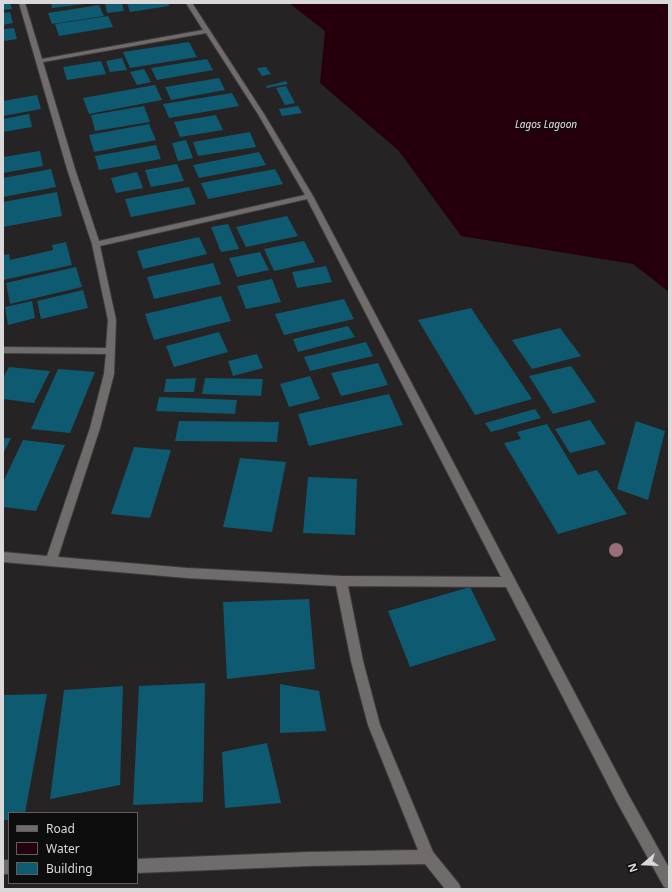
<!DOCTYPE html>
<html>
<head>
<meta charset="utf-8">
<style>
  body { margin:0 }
  #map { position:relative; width:672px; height:892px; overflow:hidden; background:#262324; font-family:"Noto Sans",sans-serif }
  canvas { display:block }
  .frame { position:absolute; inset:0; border:4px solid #dbd8d9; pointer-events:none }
  .legend { position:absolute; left:8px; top:812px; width:130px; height:72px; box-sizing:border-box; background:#0e0d0d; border:1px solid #605e5f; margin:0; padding:5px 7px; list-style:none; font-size:12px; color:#dbd8d9 }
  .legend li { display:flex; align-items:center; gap:8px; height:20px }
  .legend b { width:20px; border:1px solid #605e5f }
  .north { position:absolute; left:624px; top:844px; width:40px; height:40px; -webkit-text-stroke:3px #0e0d0d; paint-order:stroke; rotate:251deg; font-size:11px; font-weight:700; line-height:16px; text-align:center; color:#dbd8d9 }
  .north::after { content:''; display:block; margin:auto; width:14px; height:18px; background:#dbd8d9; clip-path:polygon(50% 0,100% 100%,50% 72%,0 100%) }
</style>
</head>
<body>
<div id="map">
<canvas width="672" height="892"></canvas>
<div class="frame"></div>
<ul class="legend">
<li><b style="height:5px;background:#706c6c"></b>Road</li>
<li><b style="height:11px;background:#25000c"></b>Water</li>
<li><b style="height:11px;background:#0e5a71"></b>Building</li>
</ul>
<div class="north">N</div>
</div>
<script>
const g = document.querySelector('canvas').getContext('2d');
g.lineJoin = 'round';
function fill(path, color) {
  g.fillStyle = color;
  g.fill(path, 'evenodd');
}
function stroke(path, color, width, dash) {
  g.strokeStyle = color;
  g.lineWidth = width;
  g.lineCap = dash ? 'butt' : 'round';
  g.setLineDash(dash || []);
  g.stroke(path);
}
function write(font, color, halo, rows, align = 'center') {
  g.font = font + ' "Noto Sans",sans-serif';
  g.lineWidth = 3;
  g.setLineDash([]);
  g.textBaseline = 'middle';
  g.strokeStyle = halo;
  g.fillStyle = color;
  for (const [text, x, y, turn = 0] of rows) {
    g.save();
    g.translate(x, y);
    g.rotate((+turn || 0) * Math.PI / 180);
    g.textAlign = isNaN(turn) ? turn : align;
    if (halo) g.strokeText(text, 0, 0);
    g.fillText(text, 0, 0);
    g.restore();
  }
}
fill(new Path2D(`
  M289,3H669V292L633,264L461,236L399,151L320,83L325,31Z`), '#25000c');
fill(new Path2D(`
  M3,3H10L12,9L3,10Z
  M51,3H84V4L52,8Z
  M105,3H122L124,11L107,13Z
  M127,3H168L169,6L130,12Z
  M99,5L104,16L52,24L48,13Z
  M10,12L13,23L3,25V13Z
  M108,16L113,27L59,36L55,24Z
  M14,28L17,39L3,41V29Z
  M189,42L197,57L130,68L123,52Z
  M122,58L127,70L110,72L106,61Z
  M207,59L213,70L157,80L151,68Z
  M101,61L106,74L67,80L63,67Z
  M266,67L271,74L262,76L257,68Z
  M144,69L151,82L137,85L130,72Z
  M219,78L225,90L171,100L165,87Z
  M286,81L288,84L267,88L266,86Z
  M155,85L162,100L89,114L83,98Z
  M286,86L295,103L285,105L276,88Z
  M232,93L239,106L169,118L163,104Z
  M37,95L41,109L3,116V101Z
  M144,106L150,122L95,131L91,115Z
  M298,106L302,113L282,116L279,109Z
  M29,114L32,127L3,132V119Z
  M216,115L223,130L180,137L174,122Z
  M149,124L156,140L94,152L89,135Z
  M250,132L256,147L198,156L193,142Z
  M186,140L193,158L178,161L172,143Z
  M156,145L161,159L99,170L95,156Z
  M40,151L43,166L3,173V157Z
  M259,152L266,165L199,178L193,165Z
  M177,164L184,181L151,187L145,170Z
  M51,169L56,187L3,197V178Z
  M275,169L283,184L208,199L201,183Z
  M137,172L143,188L116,193L111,178Z
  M189,187L196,204L131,217L125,199Z
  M57,192L62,216L3,227V202Z
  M287,216L298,236L246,247L236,227Z
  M228,224L239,249L221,252L211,227Z
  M199,237L207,254L143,269L137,251Z
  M304,241L315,262L274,271L264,249Z
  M66,242L72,265L3,280V255L9,254L10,260L53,250L52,245Z
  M260,252L269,270L237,277L229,258Z
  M213,263L221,284L154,299L147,277Z
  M326,266L332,282L297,288L292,272Z
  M76,267L82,287L10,304L6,283Z
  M272,279L281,302L246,309L237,286Z
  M83,290L88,308L41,319L37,301Z
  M221,296L231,321L154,340L145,314Z
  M344,299L354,319L284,335L275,314Z
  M32,301L35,318L8,325L5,307Z
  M471,308L532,399L475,415L418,320Z
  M348,326L355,337L298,352L293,339Z
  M560,328L581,356L532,369L512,340Z
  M219,332L228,352L174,367L166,346Z
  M366,342L373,356L310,371L304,357Z
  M257,354L263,368L233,376L228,361Z
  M378,363L388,385L341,396L331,373Z
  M571,366L596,402L553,414L529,376Z
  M9,367L50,371L34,403L3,399V378Z
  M58,369L95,372L70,433L31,429Z
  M310,376L320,399L289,407L280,384Z
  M196,378L194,392H164L166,379Z
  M205,378L263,379L261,396L202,394Z
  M389,394L403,425L309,446L298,414Z
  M159,397L237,400L235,414L156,411Z
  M535,409L541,418L491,432L485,423Z
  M590,420L606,444L570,453L555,429Z
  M179,421L279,422L277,442L175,441Z
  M636,421L665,431L648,500L617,489Z
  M547,424L578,475L597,470L627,514L558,534L504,443L521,439L517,432Z
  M3,438H11L3,454Z
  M23,440L65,445L36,511L3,507V482Z
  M134,447L171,450L150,518L111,514Z
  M240,458L286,462L272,532L223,527Z
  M308,477L357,479L355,535L303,533Z
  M470,587L496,640L410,667L388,611Z
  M309,599L315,669L227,679L223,602Z
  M205,683L203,802L133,805L139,686Z
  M280,684L319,691L326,731L280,733Z
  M123,686L120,785L50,799L64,690Z
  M47,694L25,813H9V820H3V695Z
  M267,743L281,803L225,808L222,752Z`), '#0e5a71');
const minor = new Path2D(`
  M19,3H25L42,59L203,30L186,3H192L264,114L313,196L628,794L669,868V889L664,887L618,804L506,587L348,586L363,661L380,725L433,852L459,884L461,889H445L425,864L308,866L137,873V859L308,852L418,850L368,725L351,661L336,586L187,578L3,562V552L47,556L90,428L104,374L106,354L3,353V347L106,348L108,320L92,244L67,169ZM206,33L258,114L305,195L99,241L75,169L43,62ZM307,199L501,577L341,576L187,568L58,557L100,428L114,374L116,320L100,246Z
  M3,860H9V874H3Z`);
stroke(minor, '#403d3e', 2);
fill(minor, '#706c6c');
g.fillStyle = '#9b6e7a';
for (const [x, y] of [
  [616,550]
]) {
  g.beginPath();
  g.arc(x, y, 7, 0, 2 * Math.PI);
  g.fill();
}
write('italic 10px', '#f6dae1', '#0e0d0d', [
  ["Lagos Lagoon",546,125]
]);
</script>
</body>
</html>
